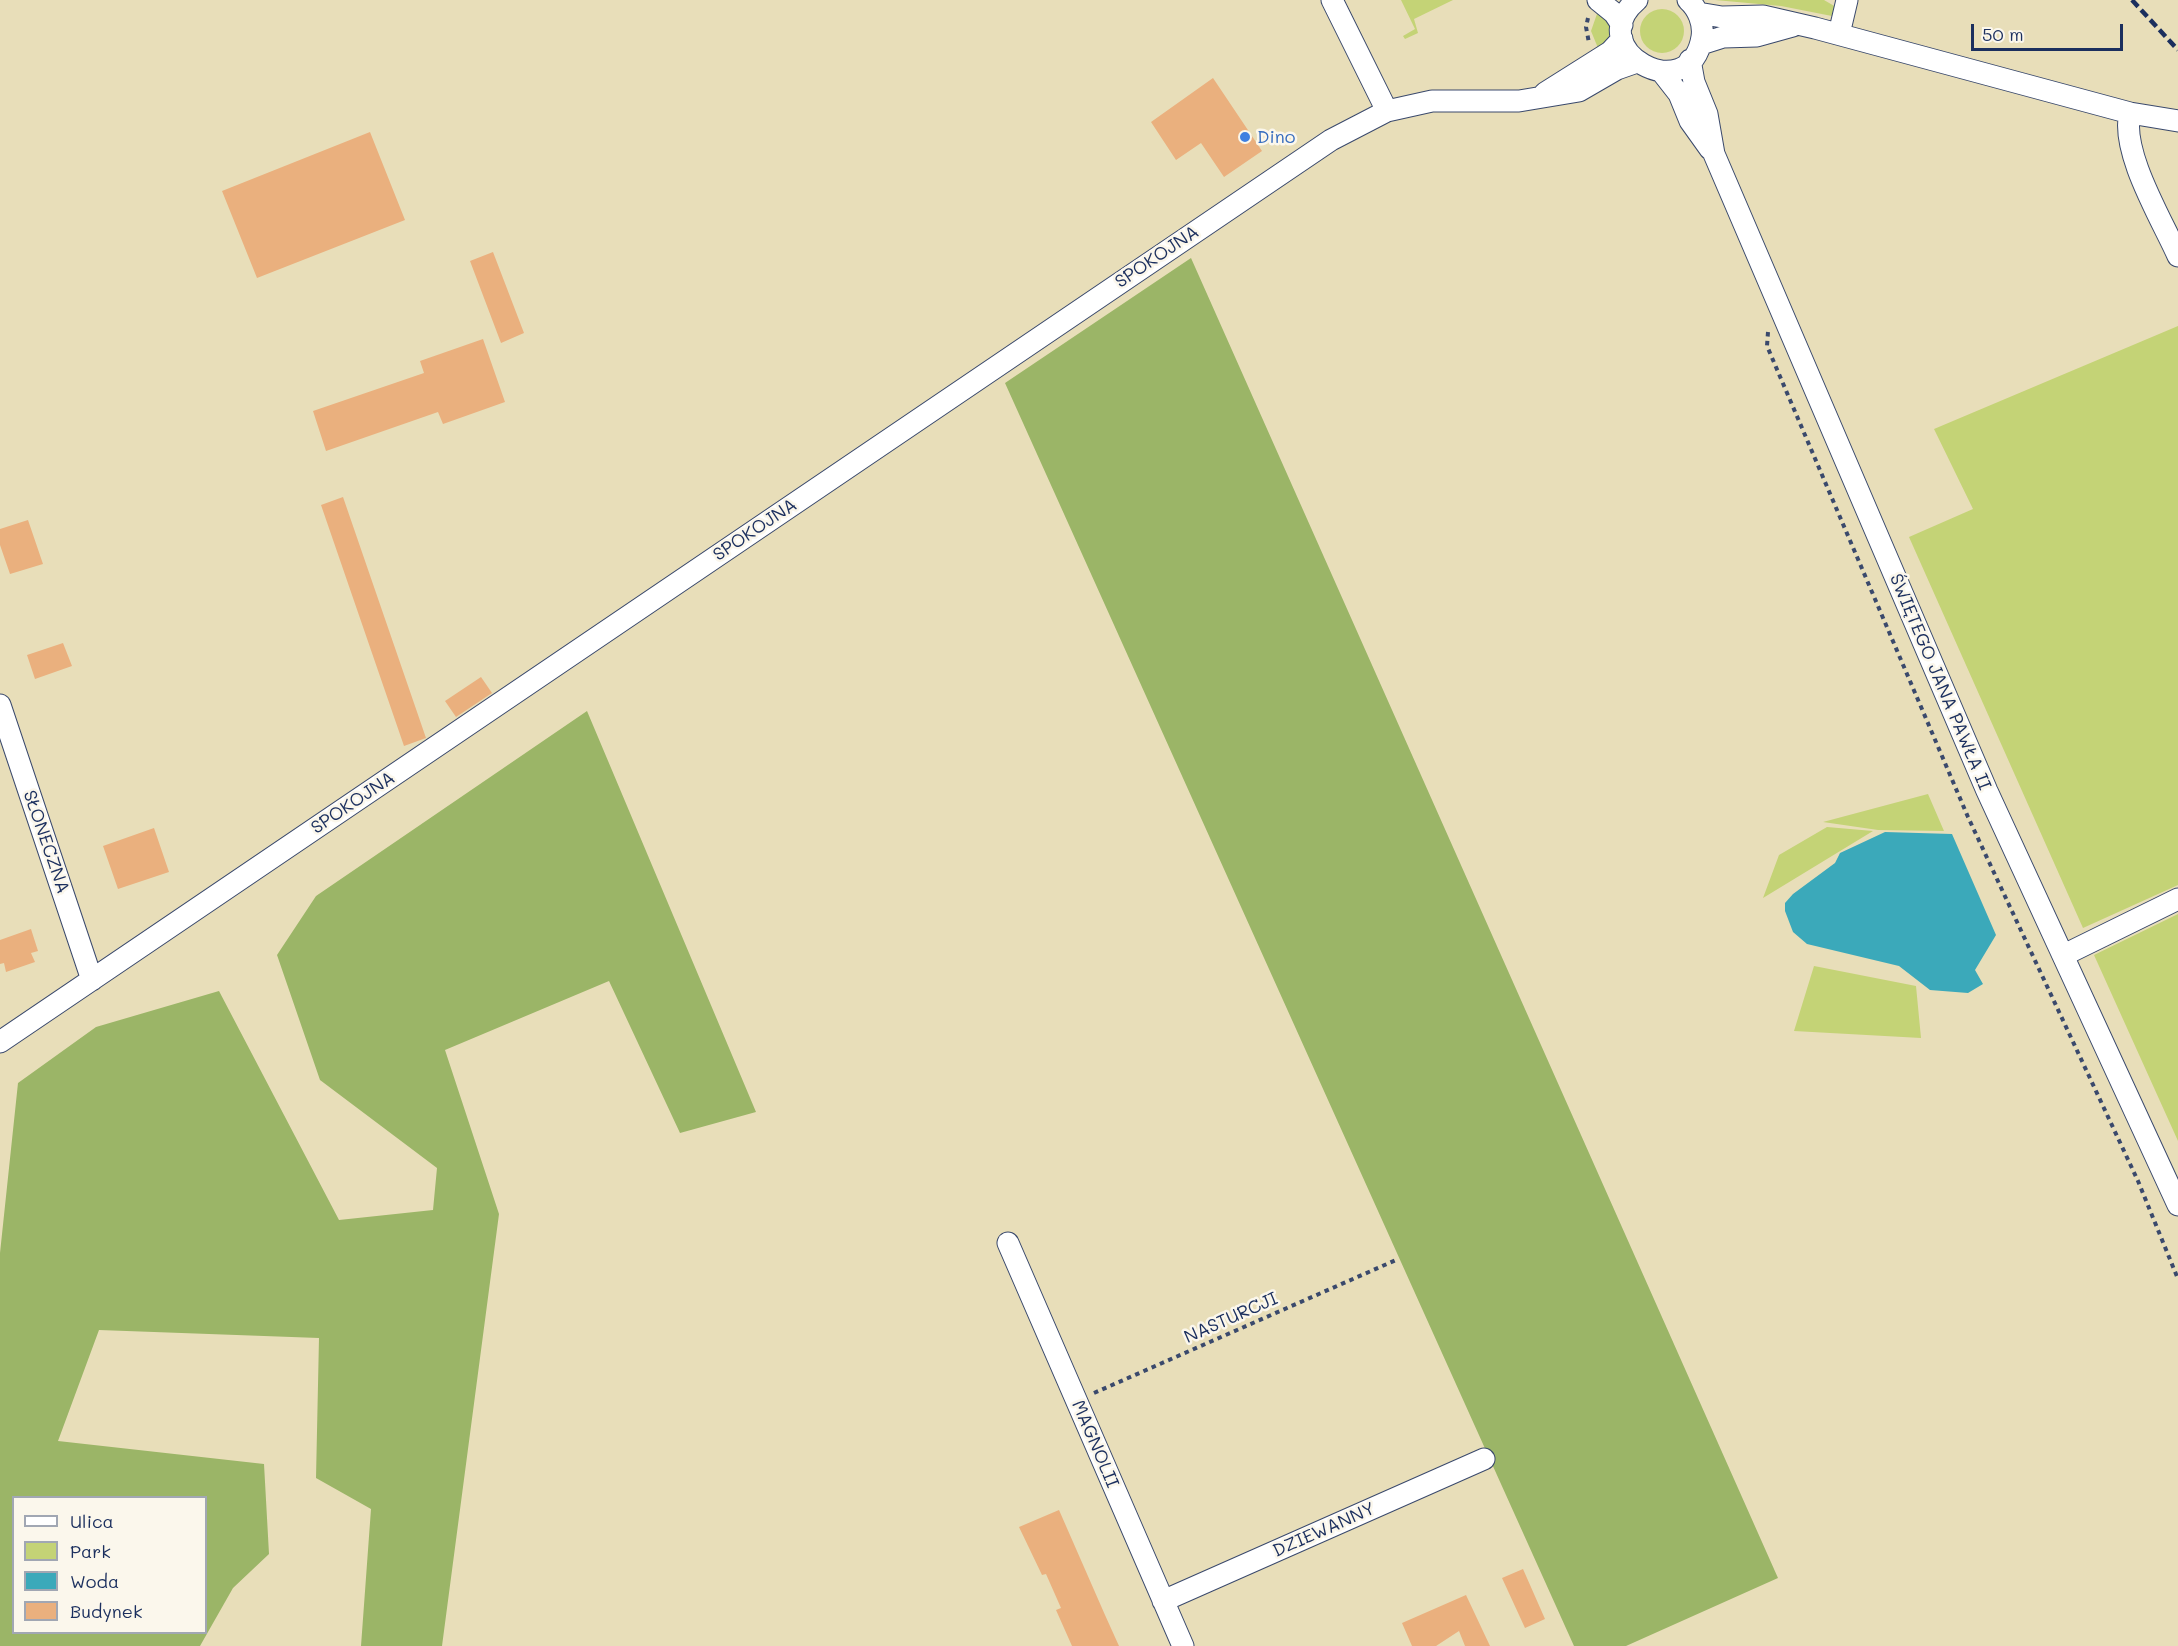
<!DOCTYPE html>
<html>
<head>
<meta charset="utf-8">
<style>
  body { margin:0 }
  #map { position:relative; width:2178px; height:1646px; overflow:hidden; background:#e8deb9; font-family:Mali,sans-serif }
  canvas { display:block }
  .legend { position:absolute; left:12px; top:1496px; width:195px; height:138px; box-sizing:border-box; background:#fbf7ec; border:2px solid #a1a7b3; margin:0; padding:8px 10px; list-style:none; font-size:18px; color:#1b2f5e }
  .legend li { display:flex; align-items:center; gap:12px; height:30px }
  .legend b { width:30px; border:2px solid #a1a7b3 }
  .scale { position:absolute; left:1971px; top:24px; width:152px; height:27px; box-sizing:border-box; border:3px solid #1b2f5e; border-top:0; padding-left:8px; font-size:18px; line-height:21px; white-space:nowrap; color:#1b2f5e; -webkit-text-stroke:4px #fbf7ec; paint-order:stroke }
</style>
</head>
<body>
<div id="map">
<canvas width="2178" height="1646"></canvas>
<ul class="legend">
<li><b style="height:8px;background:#fff"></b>Ulica</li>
<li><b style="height:16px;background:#c4d376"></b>Park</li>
<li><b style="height:16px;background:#3ba9ba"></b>Woda</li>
<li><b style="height:16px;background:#eab07e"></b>Budynek</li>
</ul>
<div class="scale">50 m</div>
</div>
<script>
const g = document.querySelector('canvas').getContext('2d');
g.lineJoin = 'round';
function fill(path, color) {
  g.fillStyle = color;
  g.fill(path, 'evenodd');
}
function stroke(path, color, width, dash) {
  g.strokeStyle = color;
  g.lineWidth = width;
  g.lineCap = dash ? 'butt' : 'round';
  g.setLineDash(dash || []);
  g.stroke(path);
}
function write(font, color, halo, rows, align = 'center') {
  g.font = font + ' Mali,sans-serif';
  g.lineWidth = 5;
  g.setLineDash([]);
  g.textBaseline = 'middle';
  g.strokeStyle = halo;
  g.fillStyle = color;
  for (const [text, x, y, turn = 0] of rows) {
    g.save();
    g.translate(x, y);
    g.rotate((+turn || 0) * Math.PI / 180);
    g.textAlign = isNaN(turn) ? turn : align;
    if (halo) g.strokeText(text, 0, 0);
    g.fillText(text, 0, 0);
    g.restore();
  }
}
fill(new Path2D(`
  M1401,0H1453L1414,19L1418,33L1405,39L1403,36L1415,29Z
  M1715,0H1824L1836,7L1837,17L1781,6Z
  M1640 31a22 22 0 1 1 44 0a22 22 0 1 1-44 0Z
  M1598,11C1615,22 1614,38 1598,48L1591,31Z
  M2178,326V885L2083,928L1909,537L1973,509L1934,429Z
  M1928,794L1944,831L1878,830L1823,822Z
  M1827,827L1873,831L1763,898L1779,855Z
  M2178,914V1141L2094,955Z
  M1814,966L1916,986L1921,1038L1794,1031Z`), '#c4d376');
fill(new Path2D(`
  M1191,258L1778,1578L1626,1646H1574L1005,383Z
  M587,711L756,1112L680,1133L609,981L445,1050L499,1214L442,1646H361L371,1509L316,1478L319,1338L99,1330L58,1441L264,1464L269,1554L233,1588L200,1646H0V1253L18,1083L96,1027L219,991L339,1220L433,1210L437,1168L320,1080L277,955L316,896ZM14,1498H206V1632H14Z`), '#9bb567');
fill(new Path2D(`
  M1885,832L1952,834L1996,935L1975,970L1983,984L1968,993L1930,990L1899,966L1807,944L1793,932L1785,911V903L1793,894L1835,863L1840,853Z`), '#3ba9ba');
fill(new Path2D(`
  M1213,78L1262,151L1224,177L1201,143L1176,160L1151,122Z
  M370,132L405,220L257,278L222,191Z
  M493,252L524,333L501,343L470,261Z
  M483,339L505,402L443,424L438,412L326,451L313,411L424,373L420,361Z
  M343,497L426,738L404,746L321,505Z
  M28,520L43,564L10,574L0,545V529Z
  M63,643L72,666L35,679L27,655Z
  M481,677L492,693L456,717L445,701Z
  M154,828L169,872L118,889L103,846Z
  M31,929L38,951L31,953L35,962L6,972L4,963L0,964V940Z
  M1059,1510L1105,1615L1119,1646H1072L1056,1610L1061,1608L1046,1574L1042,1575L1019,1527Z
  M1523,1569L1545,1619L1525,1628L1502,1578Z
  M1466,1595L1490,1646H1465L1459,1631L1436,1646H1412L1402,1623Z`), '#eab07e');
const minor = new Path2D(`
  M1332,0L1387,111
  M1598,0L1614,13L1622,25
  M1637,0C1579,49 1690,111 1702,37C1704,23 1698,9 1688,0
  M1698,13L1722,17L1763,16L1815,28L2130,113L2178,121
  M1839,34L1847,0
  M1701,44L1723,37L1757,36L1793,26
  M1690,60L1694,82L1707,114L1714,154L1987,791L2178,1205
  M1661,71L1679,94L1690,121L1710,149
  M1545,93L1610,52L1622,39
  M2130,113C2120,151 2162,220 2178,256
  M0,705L92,980
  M2064,955L2178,899
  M0,1042L1331,140L1387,111L1432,101H1519L1579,91L1617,69L1637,62
  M1008,1243L1183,1646
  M1163,1601L1484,1459`);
stroke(minor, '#3a496c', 23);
stroke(new Path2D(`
  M1588,18L1586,27L1589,43
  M1768,332L1767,346L1968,817L2138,1181L2178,1279
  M1094,1393L1396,1260`), '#3a496c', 4, [4.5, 4.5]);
stroke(minor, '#fff', 21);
stroke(new Path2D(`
  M2132,0L2178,50`), '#1b2f5e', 4.5, [9, 4.5]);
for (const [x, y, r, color] of [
  [1245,137,6,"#3f7fe0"]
]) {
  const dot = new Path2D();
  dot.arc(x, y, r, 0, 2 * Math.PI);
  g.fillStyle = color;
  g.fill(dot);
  stroke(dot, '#fbf7ec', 2);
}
write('18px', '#366cbe', '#fbf7ec', [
  ["Dino",1257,137]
], 'left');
write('18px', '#1b2f5e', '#fbf7ec', [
  ["SPOKOJNA",1157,257,-34],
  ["SPOKOJNA",755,530,-34],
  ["ŚWIĘTEGO JANA PAWŁA II",1940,682,67],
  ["SPOKOJNA",353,803,-34],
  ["SŁONECZNA",46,842,71],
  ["NASTURCJI",1231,1318,-24],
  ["MAGNOLII",1095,1444,67],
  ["DZIEWANNY",1324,1530,-24]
]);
</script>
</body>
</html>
